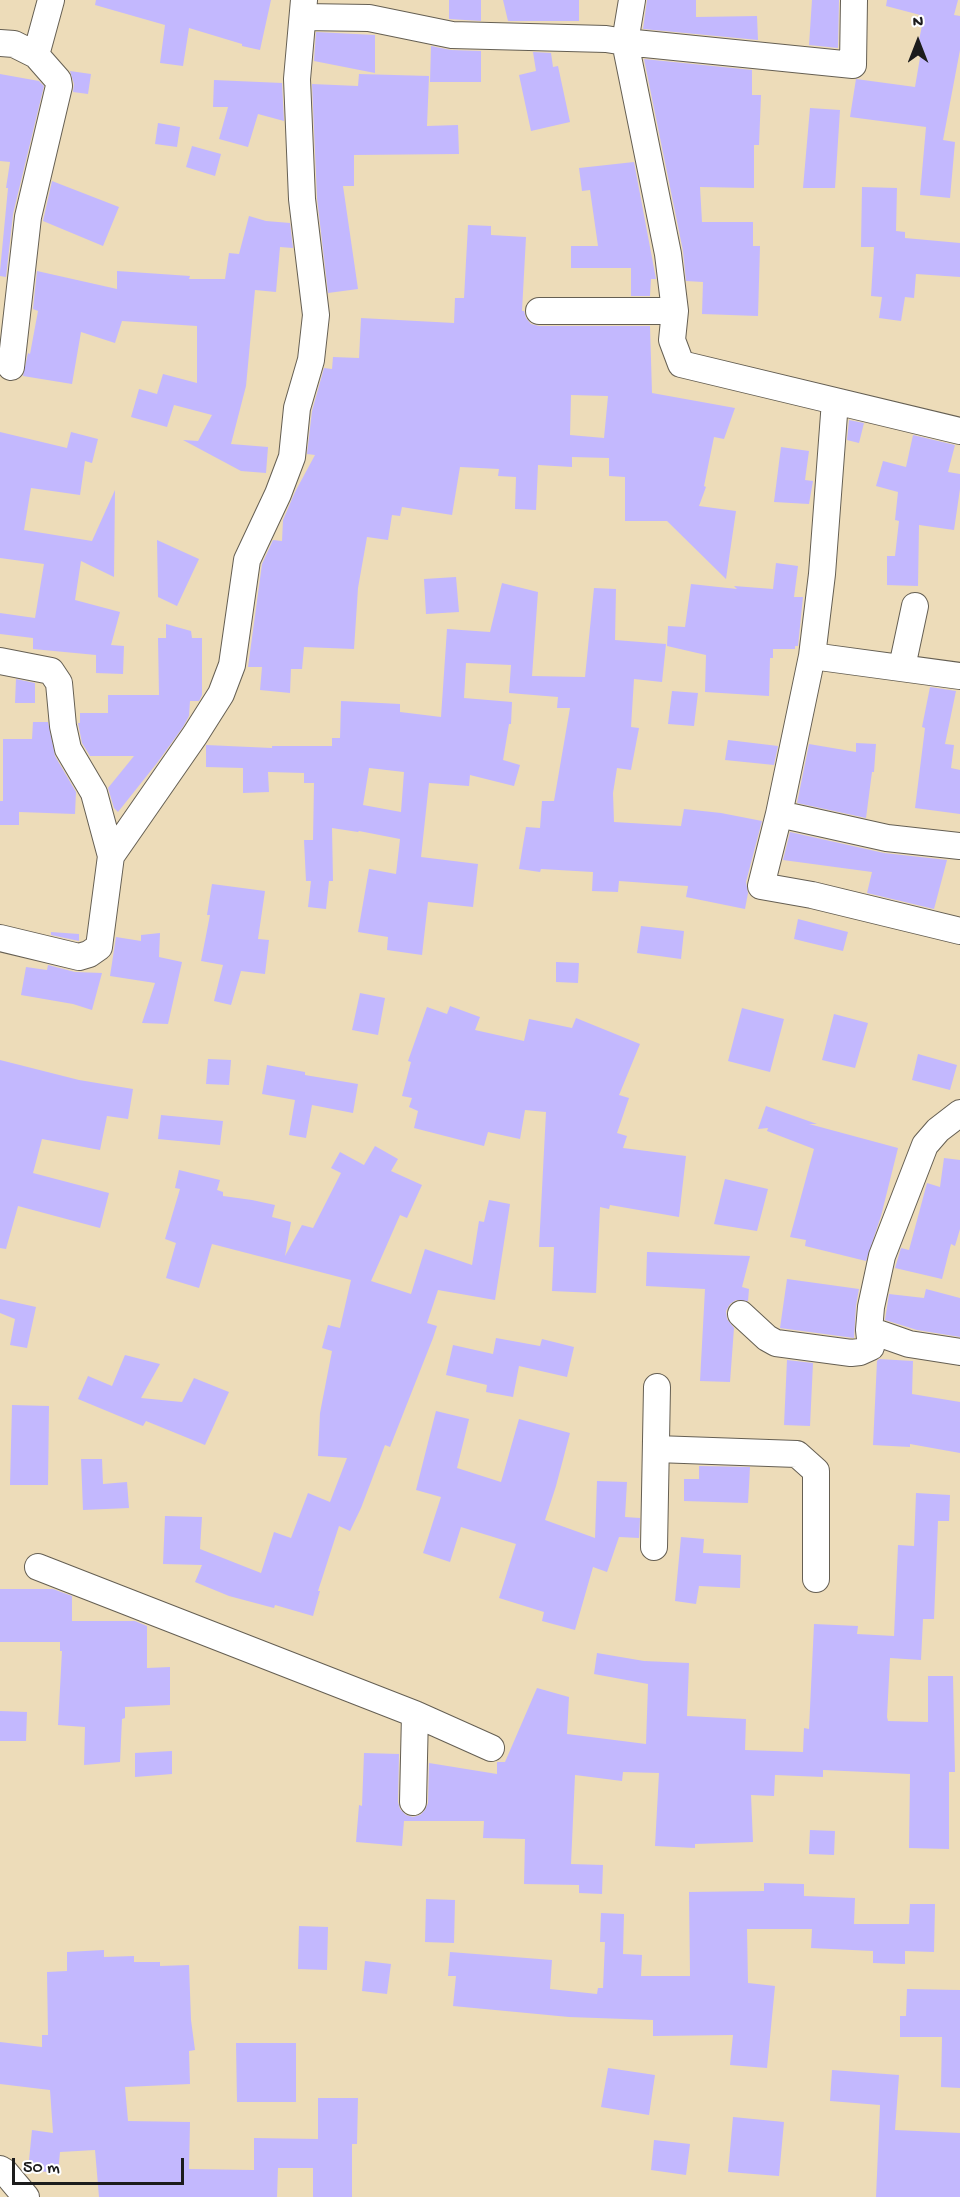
<!DOCTYPE html>
<html>
<head>
<meta charset="utf-8">
<style>
  body { margin:0 }
  #map { position:relative; width:960px; height:2197px; overflow:hidden; background:#eddcb9; font-family:"Gochi Hand",sans-serif }
  canvas { display:block }
  .north { position:absolute; left:888px; top:12px; width:60px; height:60px; -webkit-text-stroke:4px #fff; paint-order:stroke; rotate:0deg; font-size:16px; font-weight:700; line-height:24px; text-align:center; color:#1c1c1c }
  .north::after { content:''; display:block; margin:auto; width:21px; height:27px; background:#1c1c1c; clip-path:polygon(50% 0,100% 100%,50% 72%,0 100%) }
  .scale { position:absolute; left:12px; top:2158px; width:172px; height:27px; box-sizing:border-box; border:3px solid #1c1c1c; border-top:0; padding-left:8px; font-size:18px; line-height:21px; white-space:nowrap; color:#1c1c1c; -webkit-text-stroke:4px #fff; paint-order:stroke }
</style>
</head>
<body>
<div id="map">
<canvas width="960" height="2197"></canvas>
<div class="north">N</div>
<div class="scale">50 m</div>
</div>
<script>
const g = document.querySelector('canvas').getContext('2d');
g.lineJoin = 'round';
function fill(path, color) {
  g.fillStyle = color;
  g.fill(path, 'evenodd');
}
function stroke(path, color, width, dash) {
  g.strokeStyle = color;
  g.lineWidth = width;
  g.lineCap = dash ? 'butt' : 'round';
  g.setLineDash(dash || []);
  g.stroke(path);
}
fill(new Path2D(`
  M96,0H271L260,50L242,46V44L189,28L183,66L160,63L165,25L95,5Z
  M449,0H481V21L449,19Z
  M503,0H579V21H508Z
  M647,0H696V17L757,16L758,40L643,29Z
  M812,0H839L838,48L809,45Z
  M887,0H958L954,15L960,16V50L943,140L955,142L950,198L920,195L926,127L850,117L856,79L915,87L922,46L918,45L924,16L886,6Z
  M316,32L375,35V73L314,61Z
  M431,46L451,50L481,51V82H430Z
  M533,52L551,53L553,67L558,66L570,122L531,131L519,75L536,71Z
  M644,59L752,70V95H761L759,145H754V188L700,187L702,222H753V246H760L758,316L702,314L703,282L686,281L683,251Z
  M70,71L91,74L88,94L73,92L74,84Z
  M0,74L39,81L44,86L13,214L6,277L0,276V271L8,188H6L10,162L0,161Z
  M359,74L429,76L427,126L458,125L459,154L354,155V186H343L358,289L328,293L317,198L312,84L358,86Z
  M214,80L282,83L284,121L258,114L248,147L219,139L228,107H213Z
  M810,108L840,110L835,188H803Z
  M158,123L180,127L177,147L155,144Z
  M192,146L221,154L215,176L186,167Z
  M634,162L656,279H651L650,296H631V268H571V246H598L590,190L582,191L579,168Z
  M52,181L119,207L103,246L43,221Z
  M862,187L897,188L896,231L905,232V238L960,243V277L916,274L914,298L905,297L901,321L879,318L882,297L871,296L874,247H861Z
  M249,216L266,221L290,223L293,248L280,247L276,292L255,290L246,386L231,444L268,447L266,473L241,471L183,440L198,441L212,415L174,405L167,427L131,417L139,389L157,394L163,374L197,383V326L122,321L115,343L81,332L72,384L23,376L28,353L30,354L38,311L33,309L37,271L117,289V271L190,276L189,279H225L229,253L239,254Z
  M468,225L491,226V235L526,237L522,311H524L526,318L531,324L539,326H650L652,393L735,408L724,439L714,437L704,486L706,487L699,506L736,511L726,579L667,521H625V477L609,476V458L572,457V467L538,465L536,510L515,509L516,477L498,476L499,469L460,467L452,515L402,507L400,516L392,515L388,540L367,537L358,588L354,649L304,647L302,669H291L290,693L260,690L262,667H248L262,564L273,540L282,541L283,520L295,492L315,455L307,454L312,411L324,368L332,369L333,357L359,358L361,318L454,323L455,298H464ZM571,395L608,396L604,438L570,435Z
  M849,420L864,423L859,443L847,440Z
  M0,432L67,448L71,432L98,439L92,463L85,461L80,495L31,488L24,530L92,541L115,490L114,577L81,561L75,600L120,612L111,645L124,646L123,674L96,673V655L33,649V638L0,634V613L35,618L44,564L0,558Z
  M913,435L955,445L948,472L960,474V489L954,530L919,525L918,586L887,585V556H895L899,521L895,520L898,492L876,486L883,461L906,467Z
  M781,447L809,451L805,480L813,481L809,504L774,502Z
  M157,540L199,559L177,606L158,597Z
  M776,563L798,566L794,597H803L798,646H795V649H773V658H770L769,696L705,692L706,655L667,646L668,626L685,627L691,584L737,589L734,586L773,589Z
  M456,577L459,612L426,614L424,579Z
  M502,583L538,592L532,676L585,677L594,588L616,589L615,640L666,644L662,682L634,679L631,727L639,728L631,770L617,768L613,793L614,822L681,826L684,809L721,813L762,821L746,882L748,893L745,909L686,897L688,886L619,881L618,892L592,891L593,872L541,869L540,872L519,869L526,827L540,828L542,801H554L570,708H557L558,697L509,693L511,665L466,663L464,698L512,702L511,724H509L503,760L520,765L514,786L470,775L469,786L429,783L421,857L478,864L473,907L428,902L422,955L387,950L388,937L358,932L369,869L396,874L400,839L359,831L358,832L332,828L333,881H329L326,909L308,907L311,881H306L304,840H313L314,783H304V773L268,772L269,792L243,793V768L206,767V745L272,748V746H332V738H340L341,701L400,704V712L441,717L447,629L490,632ZM369,768L404,772L401,812L363,805Z
  M166,624L191,631L192,638H202V695L199,701H190L189,716L183,727L157,763L118,812L114,808L108,788L134,756H90L82,743L78,723H80V713H108V695H159L158,638H166Z
  M16,679L35,683V703H15Z
  M930,687L956,691L945,744L954,745L951,768L960,770V814L915,808L925,728L922,727Z
  M672,691L698,693L694,726L668,724Z
  M33,722H48L55,756L76,792L75,814L19,812V825H0V801H3V739H32Z
  M728,740L778,746L774,765L725,760Z
  M856,743L876,744L874,772H872L866,818L797,803L809,744L856,752Z
  M790,832L884,853L947,860L934,909L867,893L872,872L783,860Z
  M212,884L265,891L258,939L269,940L265,974L241,971L231,1005L214,1001L223,965L201,961L210,915H207Z
  M798,919L848,932L843,951L794,939Z
  M641,926L684,931L681,959L637,953Z
  M51,932L79,934V941L51,935Z
  M160,933L159,957L182,962L168,1024L142,1023L155,983L110,976L116,937L141,941V935Z
  M556,962L579,963L578,983L556,982Z
  M48,965L75,972L102,973L92,1010L73,1004L21,995L26,967L47,970Z
  M360,993L385,998L378,1035L352,1030Z
  M450,1006L480,1017L475,1030L524,1041L529,1019L572,1028L576,1018L640,1044L619,1095L629,1098L617,1133L627,1136L623,1148L686,1156L679,1217L610,1205L609,1209L600,1207L596,1293L552,1291L554,1247H539L546,1112L525,1110L520,1139L488,1132L484,1146L414,1128L418,1111L409,1107L412,1098L402,1096L411,1062L408,1061L427,1007L447,1014Z
  M742,1008L784,1019L770,1072L728,1061Z
  M834,1014L868,1023L855,1068L822,1060Z
  M918,1054L957,1065L950,1090L912,1080Z
  M208,1059L231,1060L229,1085L206,1084Z
  M0,1060L79,1080L133,1089L128,1119L107,1116L100,1150L42,1139L33,1173L109,1193L100,1228L18,1206L6,1249L0,1248Z
  M267,1065L305,1072V1075L358,1084L353,1113L312,1105L306,1138L289,1135L295,1100L262,1094Z
  M766,1106L817,1124H809L898,1148L881,1216L866,1261L805,1246L806,1240L790,1237L814,1149L767,1131L768,1128L758,1129Z
  M161,1115L223,1121L220,1145L158,1139Z
  M375,1146L398,1159L391,1171L422,1185L407,1218L400,1215L371,1281L411,1294L425,1249L472,1265L479,1221L484,1222L489,1200L510,1204L495,1300L438,1290L427,1323L437,1326L433,1338L390,1447L385,1445L361,1508L350,1531L339,1526L318,1591H320L313,1616L275,1605L274,1608L229,1596L195,1582L202,1565L163,1564L165,1516L202,1517L200,1549L261,1573L274,1532L291,1538L308,1493L330,1502L347,1458L318,1456L320,1413L332,1351L322,1348L328,1325L340,1328L351,1280L212,1244L199,1288L166,1278L176,1243L165,1239L180,1189L175,1188L179,1170L220,1180L217,1190L223,1192V1196L252,1200L275,1205L272,1217L291,1222L285,1256L302,1225L313,1228L341,1173L331,1168L340,1152L364,1165Z
  M944,1158L960,1160V1229L955,1246L951,1244L942,1279L895,1268L901,1248L909,1250L927,1183L940,1187Z
  M725,1179L768,1189L757,1231L714,1224Z
  M647,1252L750,1256L742,1287L749,1289L748,1301L736,1300L730,1304L726,1311L727,1319L734,1328L730,1382L700,1381L705,1289L646,1286Z
  M787,1279L859,1289L856,1306L854,1338L780,1328Z
  M926,1289L960,1298V1337L917,1330L885,1320L889,1294L924,1298Z
  M0,1299L36,1307L27,1348L10,1345L15,1319L0,1313Z
  M496,1338L540,1346L542,1339L574,1347L567,1377L519,1366L513,1397L486,1392L487,1385L446,1375L453,1345L493,1354Z
  M125,1355L160,1364L141,1398L182,1402L194,1378L229,1392L205,1445L146,1421L143,1426L78,1399L88,1376L112,1386Z
  M879,1359L913,1361L912,1394L960,1402V1453L910,1444V1447L873,1445L877,1361Z
  M787,1360L813,1363L810,1426L784,1425Z
  M12,1405L49,1406L48,1485H10Z
  M436,1411L469,1419L457,1468L501,1482L519,1419L570,1433L556,1486L545,1520L595,1538L597,1481L627,1482L625,1517L640,1518L639,1538L619,1537L607,1572L593,1567L575,1630L542,1621L544,1612L499,1598L516,1544L461,1527L450,1562L423,1553L441,1497L416,1490Z
  M81,1459H102L103,1484L127,1482L129,1508L83,1510Z
  M699,1466L750,1467L748,1503L684,1501V1479H699Z
  M916,1493L950,1495L949,1521H938L934,1619H923L921,1660L890,1658L887,1717L888,1721L928,1722V1676H953L955,1772H949V1849L909,1848L910,1774L823,1770V1777L775,1775L774,1796L751,1795L753,1842L695,1844V1848L655,1846L659,1773L623,1772L622,1781L575,1775L571,1864L603,1865L602,1894L579,1893V1885L524,1884L525,1839L483,1838L484,1821H404L402,1846L356,1842L359,1805L362,1806L364,1753L399,1754L398,1802L400,1809L406,1815L413,1817L420,1815L425,1810L428,1803L429,1763L497,1774V1762H505L537,1688L569,1697L567,1734L646,1744L648,1684L594,1674L597,1653L644,1661L689,1663L687,1716L746,1719L745,1750L803,1752L804,1728L809,1729L814,1624L858,1626L857,1634L894,1636L898,1545L914,1546Z
  M681,1537L704,1539L703,1553L741,1555L740,1588L699,1586L696,1604L675,1601Z
  M0,1589H53L72,1596V1621H135L147,1626V1668L170,1667V1705L125,1707V1718L122,1719L120,1762L84,1765L85,1727L58,1725L62,1651H60V1642H0Z
  M0,1711L27,1712L26,1741H0Z
  M172,1751V1774L135,1777V1753Z
  M810,1830L835,1831L834,1855L809,1854Z
  M764,1883L804,1884V1896L855,1898L854,1924H909L910,1904H935L934,1952L905,1951V1964L873,1963V1951L811,1948L812,1929H747L748,1983L775,1986L767,2068L730,2065L733,2035L653,2036V2020L569,2017L453,2006L456,1976H448L450,1952L552,1960L550,1989L597,1994L598,1988H603L605,1942H600L601,1913L624,1914L623,1954L642,1955L641,1976H690L689,1892L764,1891Z
  M426,1899L455,1900L454,1943L425,1942Z
  M299,1926L328,1927L327,1970L298,1969Z
  M104,1950V1957L134,1956V1962H160V1966L189,1965L191,2020L195,2050L189,2051L190,2084L125,2087L128,2121L190,2122L189,2169L254,2170V2138L318,2139V2098H358L357,2144H352V2197H313V2168H278L277,2197H99L95,2150L60,2152L58,2173L28,2170L32,2130L53,2133L50,2090L0,2084V2042L42,2047V2035H48L47,1972L67,1971V1952Z
  M365,1961L391,1964L387,1994L362,1991Z
  M907,1989L960,1990V2088L941,2087L942,2037H900V2016H906Z
  M236,2043H296V2102H237Z
  M608,2068L655,2075L649,2115L601,2107Z
  M832,2070L899,2075L895,2130L960,2133V2197H876L880,2105L830,2101Z
  M733,2117L784,2122L779,2176L728,2172Z
  M654,2140L690,2144L686,2175L651,2170Z`), '#c3b8fe');
const minor = new Path2D(`
  M854,0L853,65L625,42L668,254L675,311L672,340L681,364L960,431
  M303,17L369,18L452,35L606,39L625,42L632,0
  M0,43L14,44L36,55
  M539,311H675
  M11,367L28,217L59,86L58,80L36,55L51,0
  M835,401L822,574L812,656L779,814L887,838L960,846
  M812,656L960,676
  M0,661L51,671L59,683L63,726L68,749L94,793L111,856
  M902,667L915,606
  M779,814L761,886L812,895L960,931
  M0,938L79,957L89,954L99,947L111,856L195,735L221,694L232,665L247,560L278,494L292,457L297,408L311,360L316,315L302,199L297,79L304,0
  M960,1113L938,1130L925,1145L882,1256L871,1307L869,1330L909,1344L960,1352
  M741,1314L767,1338L776,1343L851,1353L860,1352L871,1347L869,1330
  M656,1449L797,1454L816,1471V1579
  M654,1547L657,1387
  M38,1567L415,1714L413,1802
  M415,1714L491,1748
  M0,2169L5,2172L26,2197`);
stroke(minor, '#655f53', 28);
stroke(minor, '#fff', 26);
</script>
</body>
</html>
